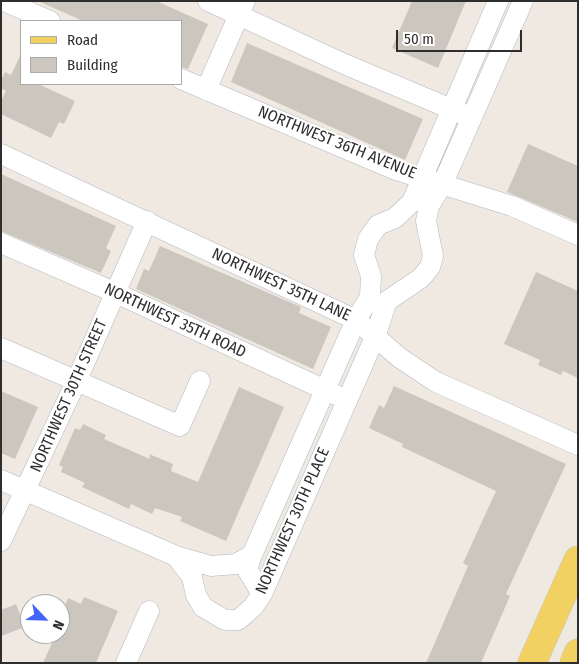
<!DOCTYPE html>
<html>
<head>
<meta charset="utf-8">
<style>
  body { margin:0 }
  #map { position:relative; width:579px; height:664px; overflow:hidden; background:#efe9e1; font-family:"Fira Sans Condensed",sans-serif }
  canvas { display:block }
  .frame { position:absolute; inset:0; border:2px solid #2e2e2e; pointer-events:none }
  .legend { position:absolute; left:20px; top:20px; width:162px; height:65px; box-sizing:border-box; background:#fff; border:1px solid #ababab; margin:0; padding:6px 9px; list-style:none; font-size:15px; color:#2e2e2e }
  .legend li { display:flex; align-items:center; gap:10px; height:25px }
  .legend b { width:25px; border:1px solid #ababab }
  .north { position:absolute; left:20px; top:594px; width:50px; height:50px; box-sizing:border-box; background:#fff; border:1px solid #ababab; border-radius:50%; rotate:114deg; font-size:14px; font-weight:700; line-height:20px; text-align:center; color:#2e2e2e }
  .north::after { content:''; display:block; margin:auto; width:18px; height:22px; background:#4264fb; clip-path:polygon(50% 0,100% 100%,50% 72%,0 100%) }
  .scale { position:absolute; left:396px; top:30px; width:126px; height:22px; box-sizing:border-box; border:2px solid #2e2e2e; border-top:0; padding-left:6px; font-size:15px; line-height:18px; white-space:nowrap; color:#2e2e2e; -webkit-text-stroke:4px #fff; paint-order:stroke }
</style>
</head>
<body>
<div id="map">
<canvas width="579" height="664"></canvas>
<div class="frame"></div>
<ul class="legend">
<li><b style="height:6px;background:#f2d163"></b>Road</li>
<li><b style="height:14px;background:#cbc7bf"></b>Building</li>
</ul>
<div class="north">N</div>
<div class="scale">50 m</div>
</div>
<script>
const g = document.querySelector('canvas').getContext('2d');
g.lineJoin = 'round';
function fill(path, color) {
  g.fillStyle = color;
  g.fill(path, 'evenodd');
}
function stroke(path, color, width, dash) {
  g.strokeStyle = color;
  g.lineWidth = width;
  g.lineCap = dash ? 'butt' : 'round';
  g.setLineDash(dash || []);
  g.stroke(path);
}
function write(font, color, halo, rows, align = 'center') {
  g.font = font + ' "Fira Sans Condensed",sans-serif';
  g.lineWidth = 4.5;
  g.setLineDash([]);
  g.textBaseline = 'middle';
  g.strokeStyle = halo;
  g.fillStyle = color;
  for (const [text, x, y, turn = 0] of rows) {
    g.save();
    g.translate(x, y);
    g.rotate((+turn || 0) * Math.PI / 180);
    g.textAlign = isNaN(turn) ? turn : align;
    if (halo) g.strokeText(text, 0, 0);
    g.fillText(text, 0, 0);
    g.restore();
  }
}
fill(new Path2D(`
  M38,1H156L208,24L188,69L181,67V21H83Z
  M412,1H466L438,68L392,48Z
  M247,43L423,119L405,160L231,82Z
  M21,54V84H38L75,101L64,124L59,122L51,138L1,114V101L6,91L1,88V80L5,72L11,75Z
  M528,144L578,166V222L507,192Z
  M1,174L116,226L106,248L111,251L101,273L1,231Z
  M160,246L301,307L299,313L331,327L313,369L136,289L144,269L149,271Z
  M536,272L578,291V378L563,371L561,375L538,365L540,360L504,344Z
  M394,386L566,464L506,594L510,596L481,663H426L468,566L463,563L496,491L402,447L403,444L369,428L379,405L384,408Z
  M239,387L284,407L226,541L180,521L182,517L155,508L152,514L131,504L129,509L82,487L85,483L61,472L63,467L59,465L75,428L80,430L83,424L106,435L104,439L150,459L149,454L173,464L171,471L198,482Z
  M1,391L38,407L15,459L1,453Z
  M84,597L118,611L96,663H43L56,634H60V624L63,617L61,616L68,598L81,604Z
  M16,604L25,627L1,636V610Z`), '#cbc7bf');
const minor = new Path2D(`
  M4,1L50,21
  M208,1L342,63L463,114
  M181,79L396,170L512,206L578,235
  M206,90L245,1
  M1,154L356,320L400,358L436,382L578,445
  M1,243L116,293L336,395
  M1,348L180,426L200,381
  M1,480L176,556L211,566L236,564L252,555L356,320L370,297L371,276L364,255L368,239L378,225L395,218L412,202L498,1
  M1,541L76,382L147,221
  M252,555L247,569L262,594
  M176,556L192,577L196,595L203,607L225,620H238L253,607L262,594L375,337L387,301L421,278L430,267L433,256L426,221L429,206L443,183L523,1
  M126,663L149,611`);
const primary = new Path2D(`
  M532,663L578,560
  M574,663L578,653`);
stroke(minor, '#b4b7c1', 21);
stroke(primary, '#c9c9c9', 29);
stroke(minor, '#fff', 20);
stroke(primary, '#f2d163', 28);
write('16px', '#2e2e2e', '#fff', [
  ["NORTHWEST 36TH AVENUE",337,143,22],
  ["NORTHWEST 35TH LANE",281,285,25],
  ["NORTHWEST 35TH ROAD",175,321,25],
  ["NORTHWEST 30TH STREET",69,396,-66],
  ["NORTHWEST 30TH PLACE",293,521,-66]
]);
</script>
</body>
</html>
